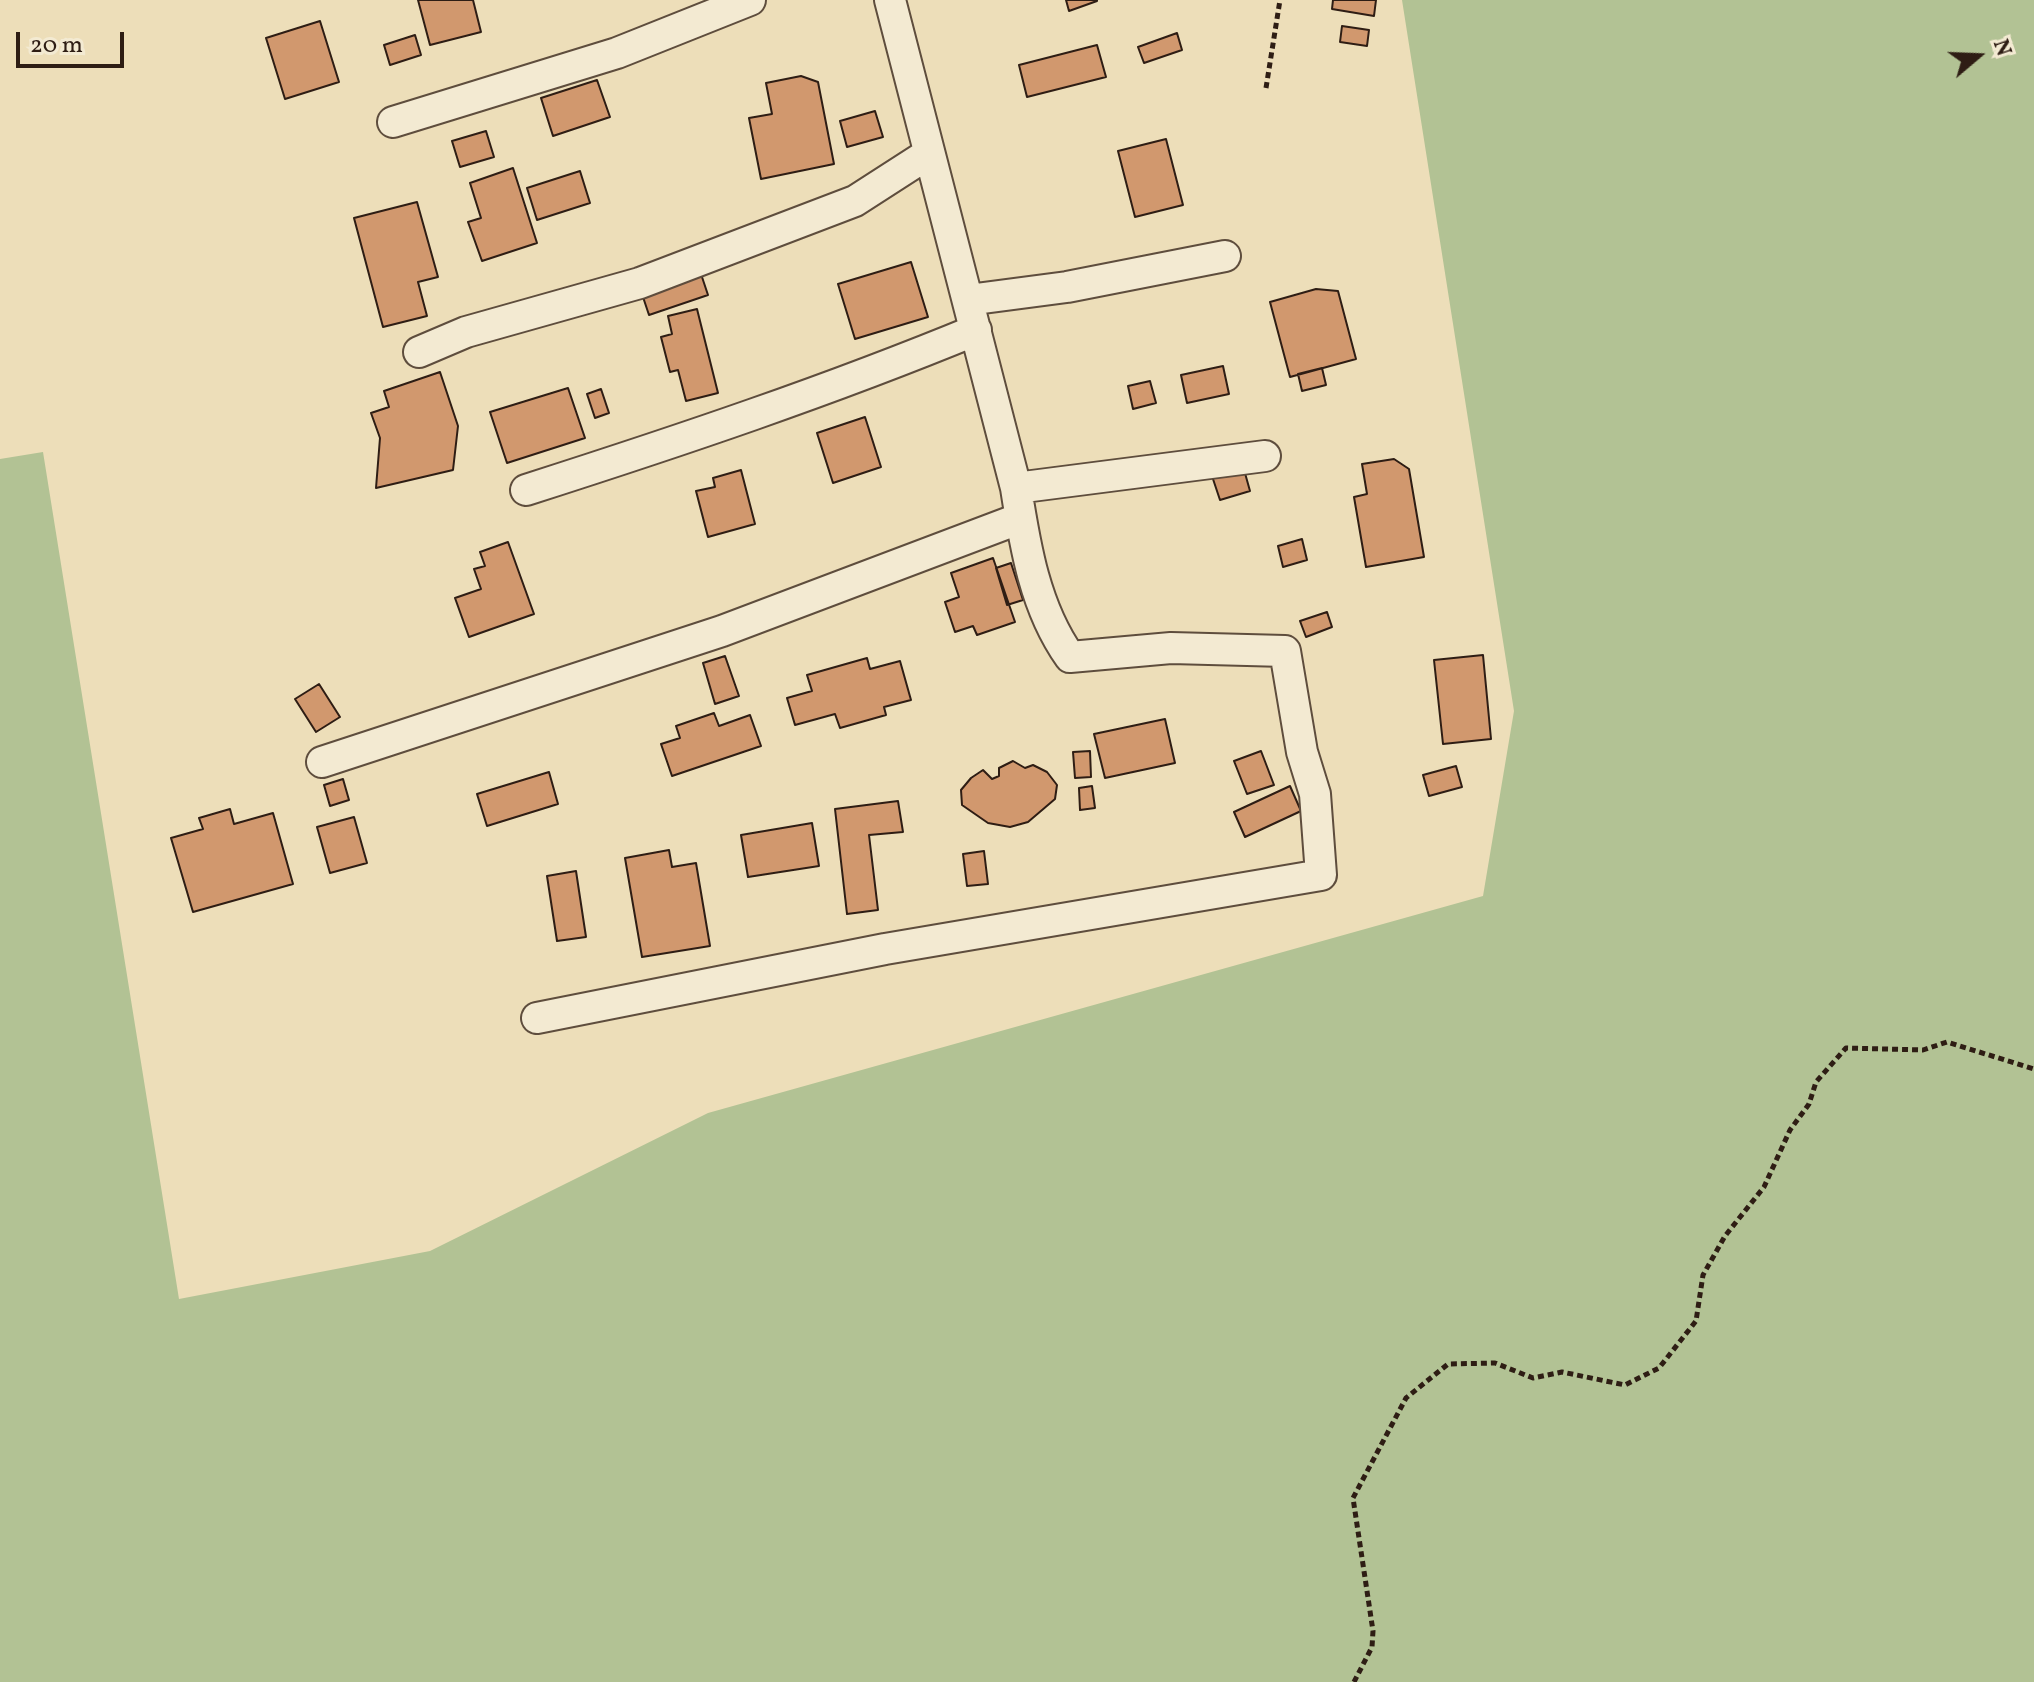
<!DOCTYPE html>
<html>
<head>
<meta charset="utf-8">
<style>
  body { margin:0 }
  #map { position:relative; width:2034px; height:1682px; overflow:hidden; background:#eddeb9; font-family:Vollkorn,serif }
  canvas { display:block }
  .north { position:absolute; left:1938px; top:16px; width:80px; height:80px; -webkit-text-stroke:6px #f3ead2; paint-order:stroke; rotate:71deg; font-size:22px; font-weight:700; line-height:32px; text-align:center; color:#2e1d14 }
  .north::after { content:''; display:block; margin:auto; width:28px; height:36px; background:#2e1d14; clip-path:polygon(50% 0,100% 100%,50% 72%,0 100%) }
  .scale { position:absolute; left:16px; top:32px; width:108px; height:36px; box-sizing:border-box; border:4px solid #2e1d14; border-top:0; padding-left:10px; font-size:24px; line-height:28px; white-space:nowrap; color:#2e1d14; -webkit-text-stroke:6px #f3ead2; paint-order:stroke }
</style>
</head>
<body>
<div id="map">
<canvas width="2034" height="1682"></canvas>
<div class="north">N</div>
<div class="scale">20 m</div>
</div>
<script>
const g = document.querySelector('canvas').getContext('2d');
g.lineJoin = 'round';
function fill(path, color) {
  g.fillStyle = color;
  g.fill(path, 'evenodd');
}
function stroke(path, color, width, dash) {
  g.strokeStyle = color;
  g.lineWidth = width;
  g.lineCap = dash ? 'butt' : 'round';
  g.setLineDash(dash || []);
  g.stroke(path);
}
fill(new Path2D(`
  M1402,0H2034V1682H0V459L43,452L179,1299L430,1251L708,1113L1483,896L1514,711Z`), '#b2c294');
const building = new Path2D(`
  M418,0H473L481,32L430,45Z
  M1066,0H1097V1L1069,11Z
  M1333,0H1376L1374,16L1332,9Z
  M320,21L339,82L285,99L266,38Z
  M1342,26L1369,30L1367,46L1340,42Z
  M1177,33L1182,50L1144,63L1138,47Z
  M415,35L421,55L390,65L384,45Z
  M1097,45L1106,77L1027,97L1019,65Z
  M801,76L818,82L834,164L761,179L749,118L772,114L766,83Z
  M597,80L610,117L553,136L541,98Z
  M875,111L883,137L847,147L840,121Z
  M486,131L494,157L460,167L452,141Z
  M1166,139L1183,205L1135,217L1118,151Z
  M513,168L537,243L482,261L468,222L481,218L470,183Z
  M580,171L590,203L537,220L527,188Z
  M417,202L438,277L418,282L427,316L383,327L354,218Z
  M911,262L928,317L855,339L838,284Z
  M699,268L708,295L649,315L640,288Z
  M1316,289L1338,291L1356,359L1290,377L1270,302Z
  M697,309L718,393L686,401L678,370L670,372L661,337L672,334L668,316Z
  M1223,366L1229,394L1187,403L1181,375Z
  M1322,368L1326,385L1302,391L1298,374Z
  M440,372L458,426L453,470L376,488L380,438L371,413L389,407L384,391Z
  M1150,381L1156,403L1133,409L1128,386Z
  M568,388L585,438L507,463L490,412Z
  M601,389L609,413L595,418L587,394Z
  M865,417L881,467L833,483L817,433Z
  M1394,459L1409,469L1424,557L1366,567L1354,497L1367,494L1362,464Z
  M1243,466L1250,491L1220,500L1212,476Z
  M741,470L755,524L708,537L696,491L715,487L713,478Z
  M1302,539L1307,560L1283,567L1278,546Z
  M508,542L534,614L469,637L455,598L481,589L474,569L485,566L480,552Z
  M993,558L1015,622L977,635L973,626L955,632L945,602L959,597L951,573Z
  M1011,563L1023,600L1007,605L996,568Z
  M1327,612L1332,627L1306,637L1300,621Z
  M1483,655L1491,739L1443,744L1434,660Z
  M725,656L739,696L715,704L703,663Z
  M867,658L870,669L900,661L911,700L884,707L886,715L840,728L835,714L795,725L787,698L812,691L807,675Z
  M319,684L340,717L316,732L295,699Z
  M714,713L719,726L750,715L761,746L672,776L661,744L680,738L676,726Z
  M1165,719L1175,763L1105,778L1094,734Z
  M1090,751L1091,777L1075,778L1073,752Z
  M1261,751L1274,785L1247,794L1234,761Z
  M1013,761L1025,768L1033,765L1047,772L1057,785L1055,799L1028,822L1010,827L988,823L962,805L961,790L971,778L983,770L992,779L999,776V768Z
  M1456,766L1462,787L1429,796L1423,775Z
  M549,772L558,804L487,826L477,794Z
  M343,779L349,800L330,806L324,785Z
  M1092,786L1095,808L1080,810L1079,788Z
  M1290,786L1301,811L1245,837L1234,812Z
  M898,801L903,832L869,835L878,910L847,914L835,809Z
  M230,809L234,824L273,813L293,884L193,912L171,838L203,829L199,818Z
  M354,817L367,863L330,873L317,827Z
  M812,823L819,866L748,877L741,835Z
  M669,850L672,867L696,863L710,946L642,957L625,858Z
  M984,851L988,884L967,886L963,854Z
  M576,871L586,937L557,941L547,876Z`);
fill(building, '#d1986e');
stroke(building, '#2e1d14', 2);
const street = new Path2D(`
  M393,122L617,53L750,0
  M968,300L1067,287L1225,256
  M419,352L466,332L640,283L855,201L928,154
  M1016,488L1265,456
  M526,490C679,441 828,391 976,330
  M322,762L722,631L1021,518
  M537,1018L885,949L1321,875L1315,794L1302,752L1285,651L1171,648L1070,657C1035,608 1025,546 1016,488L890,0`);
stroke(street, '#5e4d3d', 34);
stroke(new Path2D(`
  M1266,88L1280,0
  M1354,1682L1372,1647L1373,1631L1353,1498L1406,1398L1448,1364L1495,1363L1533,1378L1562,1372L1625,1385L1659,1368L1696,1321L1703,1275L1725,1236L1764,1187L1790,1130L1809,1104L1816,1082L1846,1048L1923,1050L1947,1042L2034,1069`), '#2e1d14', 5, [6, 4]);
stroke(street, '#f3ead2', 30);
</script>
</body>
</html>
